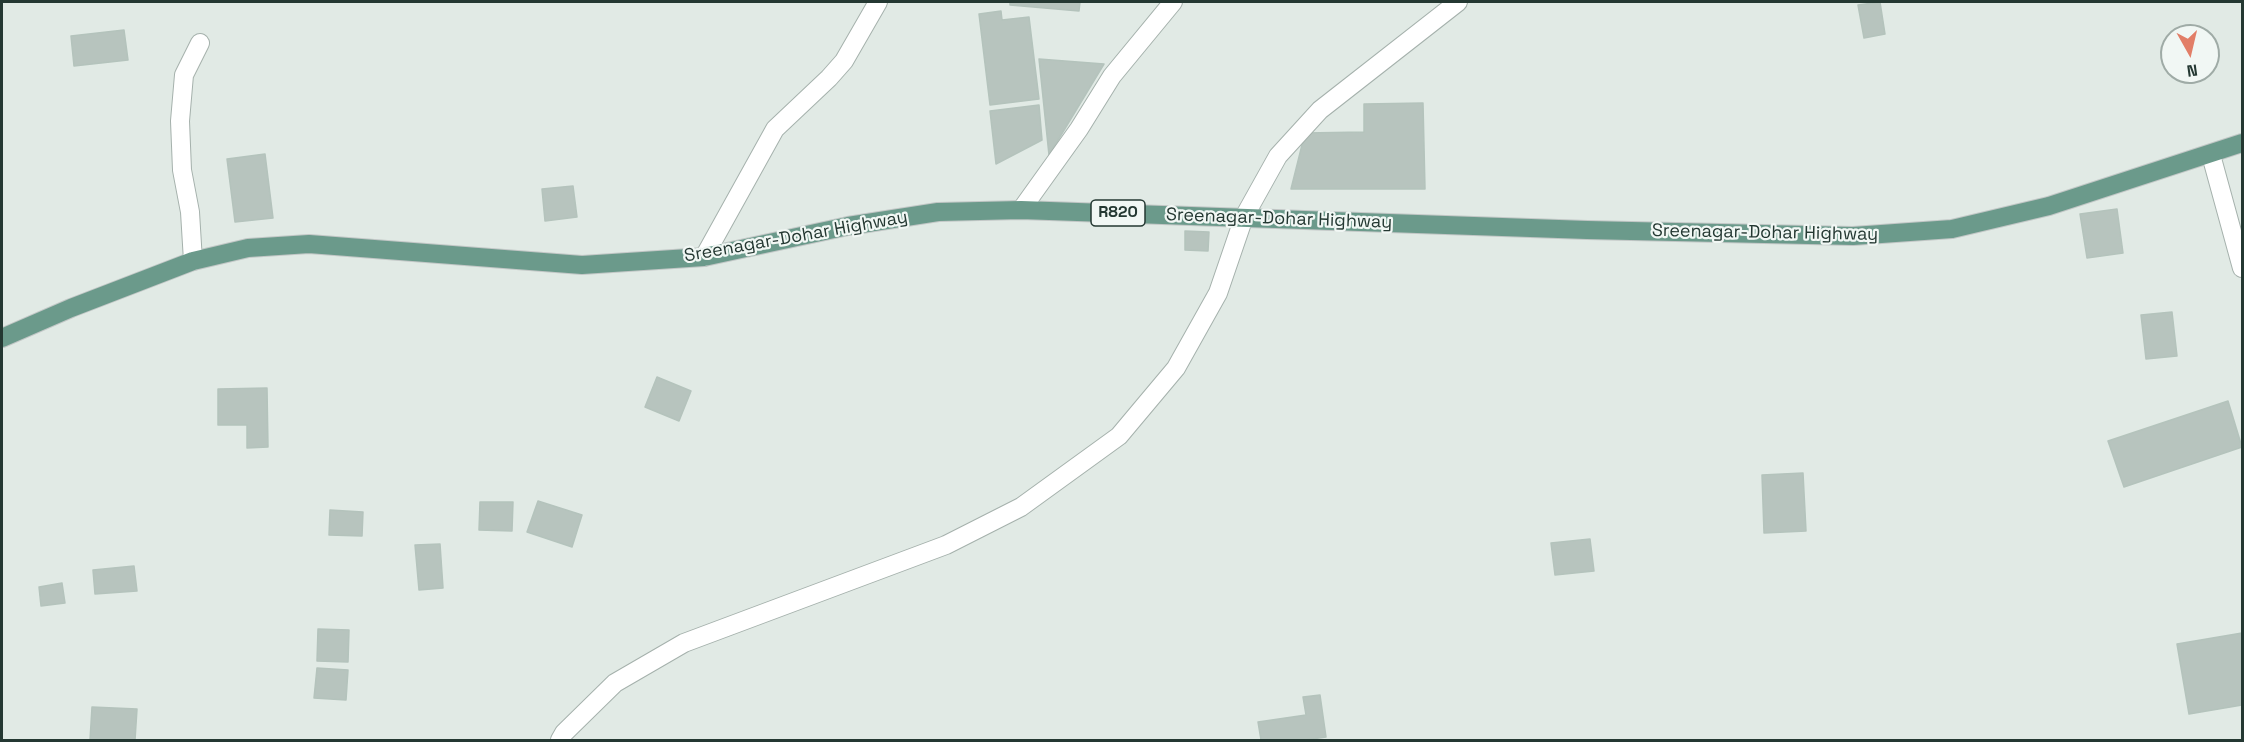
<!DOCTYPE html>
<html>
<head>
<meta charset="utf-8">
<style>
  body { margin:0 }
  #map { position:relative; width:2244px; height:742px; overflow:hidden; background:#e1eae5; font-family:"Space Grotesk",sans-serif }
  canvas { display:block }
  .frame { position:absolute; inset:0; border:3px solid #243832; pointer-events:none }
  .north { position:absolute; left:2160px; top:24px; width:60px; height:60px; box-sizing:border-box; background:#f1f7f4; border:2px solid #9faba6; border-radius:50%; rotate:172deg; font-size:16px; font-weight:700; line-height:24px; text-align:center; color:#243832 }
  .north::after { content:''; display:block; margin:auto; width:21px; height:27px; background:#e27e67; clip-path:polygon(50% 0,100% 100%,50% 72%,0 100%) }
</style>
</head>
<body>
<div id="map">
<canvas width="2244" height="742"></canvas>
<div class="frame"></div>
<div class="north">N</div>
</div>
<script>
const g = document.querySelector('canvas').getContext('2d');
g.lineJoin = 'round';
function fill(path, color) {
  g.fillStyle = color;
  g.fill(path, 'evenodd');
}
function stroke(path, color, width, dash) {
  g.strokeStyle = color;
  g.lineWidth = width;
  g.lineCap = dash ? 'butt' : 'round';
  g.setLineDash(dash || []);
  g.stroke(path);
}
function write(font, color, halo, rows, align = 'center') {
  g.font = font + ' "Space Grotesk",sans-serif';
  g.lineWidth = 4.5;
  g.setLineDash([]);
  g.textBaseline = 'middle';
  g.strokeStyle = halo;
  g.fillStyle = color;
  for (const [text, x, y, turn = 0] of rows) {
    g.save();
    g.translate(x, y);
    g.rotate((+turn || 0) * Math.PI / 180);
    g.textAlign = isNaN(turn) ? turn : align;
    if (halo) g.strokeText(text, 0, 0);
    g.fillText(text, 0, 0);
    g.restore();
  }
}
const building = new Path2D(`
  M1010,2H1080L1079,11L1010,5Z
  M1880,2L1885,34L1864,38L1858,5Z
  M1001,11L1002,20L1029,17L1039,99L990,105L979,14Z
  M124,30L128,60L74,66L71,36Z
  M1039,59L1104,64L1049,155Z
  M1423,103L1425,189H1291L1305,133L1364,132V104Z
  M1039,105L1042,140L996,164L990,111Z
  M265,154L273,218L235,222L227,159Z
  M573,186L577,217L545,221L542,189Z
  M2117,209L2123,253L2087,258L2080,214Z
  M1185,231L1209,232L1208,251L1185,250Z
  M2172,312L2177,356L2146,359L2141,315Z
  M657,377L691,391L679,421L645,407Z
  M267,388L268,447L247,448V425H218V389Z
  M2228,401L2242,447L2124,487L2108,441Z
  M1803,473L1806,531L1764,533L1762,475Z
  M538,501L582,515L572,547L527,532Z
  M480,502H513L512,531L479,530Z
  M330,510L363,512L362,536L329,535Z
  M1590,539L1594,571L1555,575L1551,543Z
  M440,544L443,588L419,590L415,545Z
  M134,566L137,591L95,594L93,570Z
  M62,583L65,603L41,606L39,587Z
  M318,629L349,630L348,662L317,661Z
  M2242,633V705L2189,714L2177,644Z
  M317,668L348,670L346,700L314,698Z
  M1320,695L1326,737L1305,740H1261L1258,722L1306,715L1303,697Z
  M92,707L137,709L135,740H90Z`);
fill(building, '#b7c4be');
stroke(building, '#b4c3bc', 1.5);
const street = new Path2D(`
  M2211,155L2242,268
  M1021,210L1079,129L1112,76L1173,2
  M704,257L775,129L829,78L844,61L878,2
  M193,261L190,212L182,170L180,121L184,75L200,43
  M560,740L564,733L615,683L684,643L946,545L1021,507L1119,436L1176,368L1218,293L1244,217L1278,156L1320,110L1458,2`);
const primary = new Path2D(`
  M2,338L71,308L193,261L248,248L309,244L582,265L704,257L848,226L938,212L1021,210L1587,230L1853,236L1952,229L2049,206L2242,143`);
stroke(street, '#a5b1ac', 20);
stroke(primary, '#c2c7c6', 20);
stroke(street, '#fff', 18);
stroke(primary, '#6b9a8b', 18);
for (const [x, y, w] of [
  [1118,213,54]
]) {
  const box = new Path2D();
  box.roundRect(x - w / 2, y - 13, w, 26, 4.5);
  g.fillStyle = '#f1f7f4';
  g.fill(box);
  stroke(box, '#243832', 1.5);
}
write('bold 16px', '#243832', null, [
  ["R820",1118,213]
]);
write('18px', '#243832', '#f1f7f4', [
  ["Sreenagar-Dohar Highway",1279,219,2],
  ["Sreenagar-Dohar Highway",1765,233,1],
  ["Sreenagar-Dohar Highway",796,237,-10]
]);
</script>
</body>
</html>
